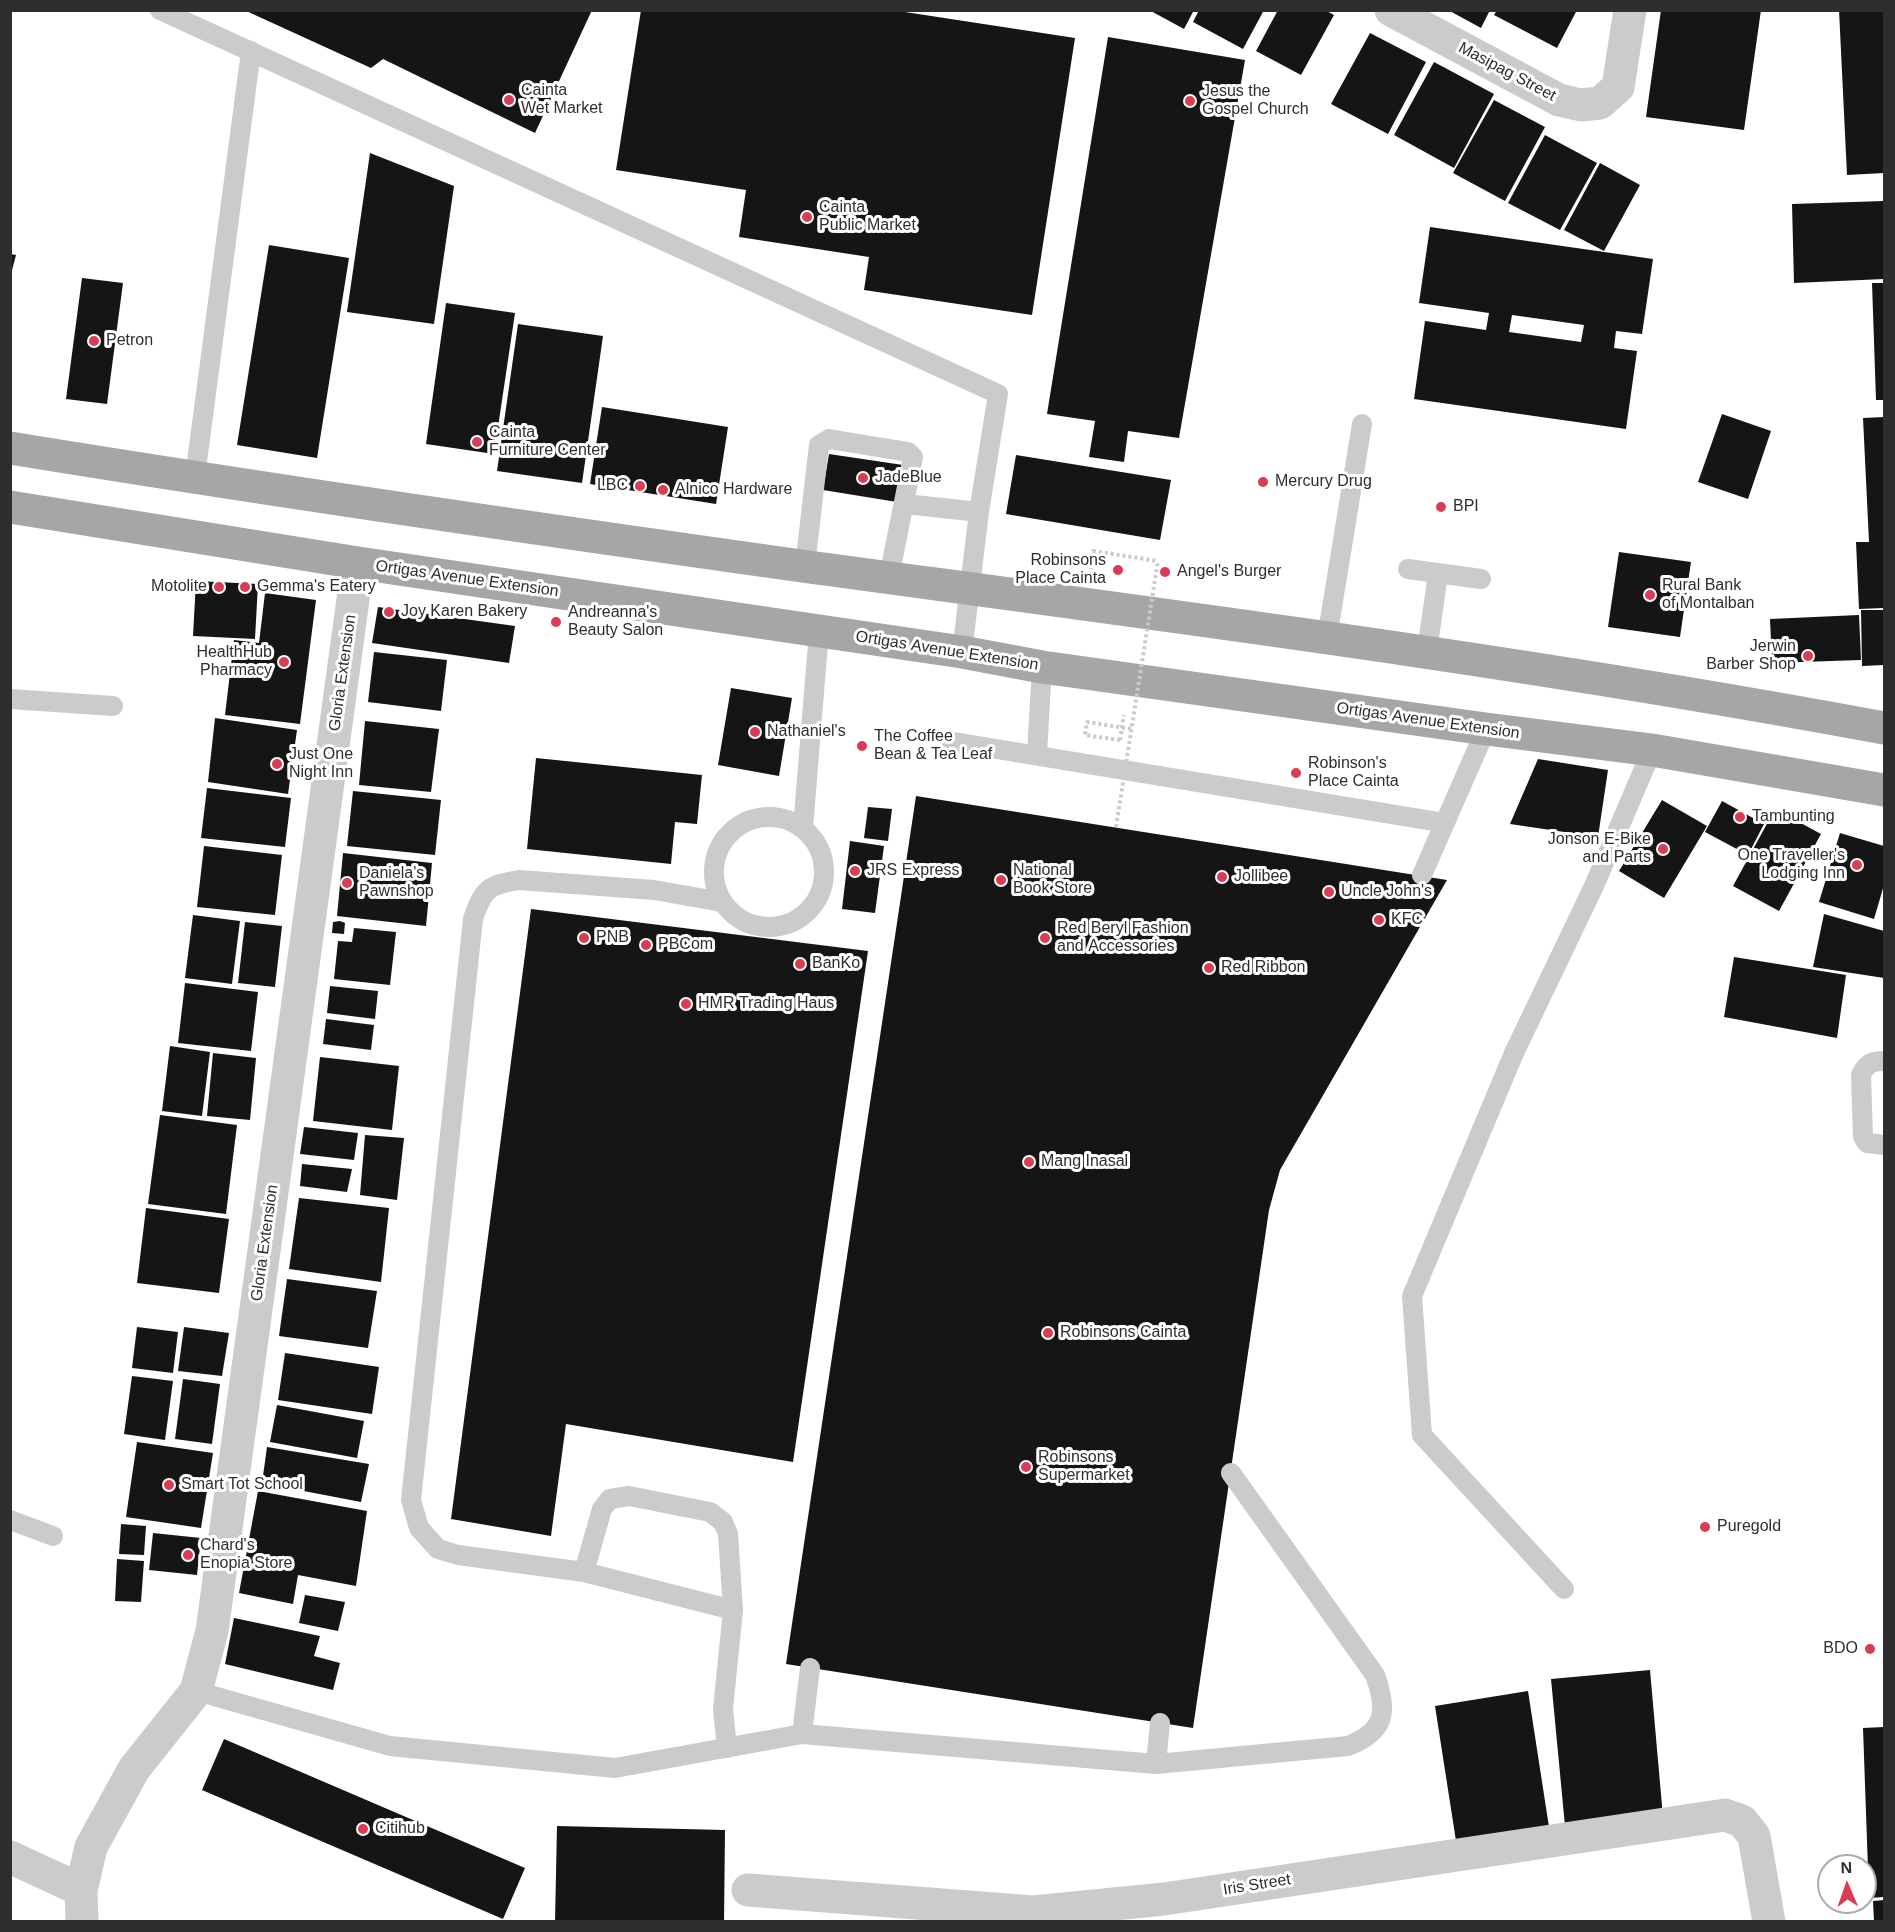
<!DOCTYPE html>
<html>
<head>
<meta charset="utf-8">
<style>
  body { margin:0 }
  #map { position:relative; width:1895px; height:1932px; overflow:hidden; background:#fff; font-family:Helvetica,sans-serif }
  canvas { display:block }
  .frame { position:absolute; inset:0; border:12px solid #2e2e2e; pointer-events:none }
  .north { position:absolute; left:1817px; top:1854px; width:60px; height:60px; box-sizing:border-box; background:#fff; border:2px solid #ababab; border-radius:50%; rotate:358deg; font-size:16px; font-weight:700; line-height:24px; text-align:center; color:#2e2e2e }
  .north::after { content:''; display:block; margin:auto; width:21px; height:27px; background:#d93c53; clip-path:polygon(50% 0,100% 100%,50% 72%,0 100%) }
</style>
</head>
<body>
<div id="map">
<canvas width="1895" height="1932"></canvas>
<div class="frame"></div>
<div class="north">N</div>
</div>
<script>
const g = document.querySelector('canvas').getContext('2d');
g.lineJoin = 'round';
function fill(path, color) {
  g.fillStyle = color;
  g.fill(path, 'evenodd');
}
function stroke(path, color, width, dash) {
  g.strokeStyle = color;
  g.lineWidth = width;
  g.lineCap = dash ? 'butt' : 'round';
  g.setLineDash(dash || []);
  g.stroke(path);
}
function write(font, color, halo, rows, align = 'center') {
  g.font = font + ' Helvetica,sans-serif';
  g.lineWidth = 6;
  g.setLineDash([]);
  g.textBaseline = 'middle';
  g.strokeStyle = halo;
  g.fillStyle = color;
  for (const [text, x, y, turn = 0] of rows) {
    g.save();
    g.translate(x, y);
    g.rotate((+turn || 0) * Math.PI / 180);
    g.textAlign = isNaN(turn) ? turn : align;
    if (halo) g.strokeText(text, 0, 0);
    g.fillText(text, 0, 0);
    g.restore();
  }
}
fill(new Path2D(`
  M244,10H592L535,133L383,59L371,68Z
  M641,10H892L1075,38L1032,315L864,290L869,257L739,237L746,190L616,170Z
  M1149,10H1194L1184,29Z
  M1199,10H1264L1243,49L1193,22Z
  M1278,10H1325L1334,15L1301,75L1256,51Z
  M1448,10H1490L1481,28Z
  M1497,10H1577L1557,48L1494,15Z
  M1661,10H1761L1744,130L1646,117Z
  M1839,10H1884V173L1847,175Z
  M1370,33L1426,62L1388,134L1331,104Z
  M1108,37L1245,60L1179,438L1128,431L1124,462L1089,457L1095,421L1047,414Z
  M1434,62L1494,94L1454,168L1394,135Z
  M1494,100L1545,127L1505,201L1453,173Z
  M1545,135L1597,163L1560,230L1508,203Z
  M370,153L454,186L434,324L347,312Z
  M1600,163L1640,185L1604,251L1564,230Z
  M1884,201V279L1794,283L1792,204Z
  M1430,227L1653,259L1642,334L1616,331L1614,348L1637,351L1626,429L1414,399L1425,321L1486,330L1489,313L1419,303ZM1512,315L1584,325L1581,342L1509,332Z
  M269,245L349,258L317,458L237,445Z
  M10,254L16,255L11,274H10Z
  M82,278L123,283L107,404L66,399Z
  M1872,283H1884V400H1876Z
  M446,303L515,313L494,454L426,444Z
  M518,324L603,336L582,483L497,471Z
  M602,407L728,427L716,504L590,484Z
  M1722,414L1771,431L1748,499L1698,482Z
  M1884,417V608L1859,609L1856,542H1869L1863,418Z
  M829,454L903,465L897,502L823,490Z
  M1016,455L1171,480L1160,540L1006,514Z
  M1619,552L1691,562L1680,637L1608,627Z
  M196,581L258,584L255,639L193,636Z
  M265,593L316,600L300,724L225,715L234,640L259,643Z
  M378,607L515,626L509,663L372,643Z
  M1861,610H1884V665L1862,666Z
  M1859,615L1861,660L1772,663L1770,619Z
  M374,652L447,660L441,711L368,702Z
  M731,688L792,698L779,776L718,765Z
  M215,718L297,730L288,794L208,782Z
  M365,721L439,729L431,792L359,785Z
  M536,758L702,775L697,824L675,822L671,864L527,849Z
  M1538,759L1608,770L1598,837L1510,824Z
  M207,788L291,798L285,847L201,838Z
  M353,791L441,800L435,855L347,846Z
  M916,796L1447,880L1280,1170L1269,1210L1193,1728L786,1664Z
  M1662,800L1707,826L1664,898L1619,871Z
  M1722,801L1764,824L1748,855L1705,832Z
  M868,807L892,809L888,841L864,838Z
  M1775,809L1821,834L1779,911L1733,886Z
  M1840,833L1884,846V885L1874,919L1819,902Z
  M850,841L884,846L875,913L842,909Z
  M204,846L282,855L275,915L197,907Z
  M343,853L432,863L426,926L337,916Z
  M531,909L868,951L793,1462L566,1424L551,1536L451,1519Z
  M1824,914L1884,931V978L1813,967Z
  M193,915L240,921L232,984L185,978Z
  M340,921L345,923L344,934L332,933L333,922Z
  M245,922L282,926L275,987L238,983Z
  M354,928L396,932L390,985L334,979L338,941L352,942Z
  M1734,957L1846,975L1837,1038L1724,1017Z
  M185,983L258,992L251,1051L178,1043Z
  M330,986L378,991L375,1019L327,1013Z
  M326,1019L374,1025L371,1050L323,1044Z
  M170,1046L210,1052L202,1116L162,1111Z
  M213,1053L256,1058L250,1120L207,1116Z
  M320,1057L399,1066L392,1130L313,1121Z
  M160,1115L237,1125L226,1214L148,1204Z
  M304,1127L358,1133L354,1160L300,1154Z
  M365,1135L404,1138L397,1200L360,1195Z
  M302,1164L352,1169L347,1192L300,1186Z
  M299,1198L389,1208L381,1282L289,1269Z
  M146,1208L229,1219L219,1293L137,1283Z
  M287,1279L377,1291L368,1348L279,1336Z
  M137,1327L178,1332L173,1373L132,1368Z
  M184,1327L229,1333L222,1376L178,1371Z
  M285,1353L379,1367L372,1414L278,1400Z
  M132,1376L173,1381L165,1440L124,1434Z
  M183,1379L220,1384L212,1444L175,1439Z
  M277,1405L364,1421L357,1458L270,1442Z
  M137,1442L213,1453L201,1528L126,1517Z
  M267,1447L369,1464L361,1502L262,1483Z
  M258,1491L367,1511L356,1586L298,1575L293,1604L239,1593Z
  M121,1524L146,1526L144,1555L119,1554Z
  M153,1533L201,1538L197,1575L149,1570Z
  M117,1559L144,1561L141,1602L115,1601Z
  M305,1595L345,1602L338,1631L299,1623Z
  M234,1618L320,1636L314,1656L340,1663L333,1690L225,1664Z
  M1650,1670L1663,1817L1565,1826L1551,1679Z
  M1528,1691L1549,1827L1456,1841L1435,1706Z
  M1884,1727V1897L1869,1898L1863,1728Z
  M224,1739L525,1868L503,1919L202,1790Z
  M557,1826L725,1830L724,1922H555Z
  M1884,1900V1922H1874L1873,1901Z`), '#151515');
stroke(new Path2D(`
  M1091,569L1093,551L1158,561
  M1120,740L1124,715`), '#cbcbcb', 4, [3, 3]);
stroke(new Path2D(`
  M160,10L998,394L979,512L962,652
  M195,477L251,51
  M905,504L979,512
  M805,566L819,445L829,439L908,452L913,457L889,577
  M1408,569L1481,579
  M1327,638L1362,424
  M1427,652L1438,573
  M10,699L113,706
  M948,741L1445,823
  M1037,754L1042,667
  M714 872a55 55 0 1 1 110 0a55 55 0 1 1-110 0Z
  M803,828L819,631
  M1422,875L1486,729
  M722,902L654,890L519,880C488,885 483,889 473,919L411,1500L419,1528L438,1549L458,1555L584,1572L733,1610L723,1709L727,1748
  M1884,1061C1872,1061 1867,1063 1861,1075L1863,1137L1867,1143L1884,1145
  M10,1520L53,1536
  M584,1572L602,1509L610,1499L629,1496L710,1512L723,1522L728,1534L733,1610
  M1564,1589L1422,1435L1412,1296L1514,1053L1594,886L1652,750
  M196,1691L390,1746L615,1768L802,1734L1156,1764L1160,1723
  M802,1734L810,1668
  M1156,1764L1348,1746C1386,1731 1388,1711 1375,1675L1231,1473`), '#cbcbcb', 20);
stroke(new Path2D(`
  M1391,10L1559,100L1581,105L1600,103L1618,87L1630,10
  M10,1857L81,1890
  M748,1890L1033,1912L1164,1899L1725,1815L1742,1821L1754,1836L1769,1922`), '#cbcbcb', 33);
stroke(new Path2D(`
  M82,1922L81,1890L91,1847L134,1769L196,1691L212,1631L358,563`), '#cbcbcb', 33);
stroke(new Path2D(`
  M10,448C274,491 537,529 802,566C1163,615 1525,661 1884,728
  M10,507L358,563L962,652L1042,667L1486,729L1652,750L1884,790`), '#a6a6a6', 33);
stroke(new Path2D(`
  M1120,740L1085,735L1087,722L1132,729
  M1116,827L1158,561`), '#cbcbcb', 4, [3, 3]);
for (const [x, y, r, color] of [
  [509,100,6,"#d93c53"],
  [1190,101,6,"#d93c53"],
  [807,217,6,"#d93c53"],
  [94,341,6,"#d93c53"],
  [477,442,6,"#d93c53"],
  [863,478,6,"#d93c53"],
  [1263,482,6,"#d93c53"],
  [640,486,6,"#d93c53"],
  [663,490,6,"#d93c53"],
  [1441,507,6,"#d93c53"],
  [1118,570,6,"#d93c53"],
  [1165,572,6,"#d93c53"],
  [219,587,6,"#d93c53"],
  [245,587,6,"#d93c53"],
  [1650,595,6,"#d93c53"],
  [389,612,6,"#d93c53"],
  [556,622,6,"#d93c53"],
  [1808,656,6,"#d93c53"],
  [284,662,6,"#d93c53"],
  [755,732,6,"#d93c53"],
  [862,746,6,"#d93c53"],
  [277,764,6,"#d93c53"],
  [1296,773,6,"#d93c53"],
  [1740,817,6,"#d93c53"],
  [1663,849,6,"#d93c53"],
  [1857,865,6,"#d93c53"],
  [855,871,6,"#d93c53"],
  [1222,877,6,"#d93c53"],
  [1001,880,6,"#d93c53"],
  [347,883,6,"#d93c53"],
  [1329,892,6,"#d93c53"],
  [1379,920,6,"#d93c53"],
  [584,938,6,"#d93c53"],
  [1045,938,6,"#d93c53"],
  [646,945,6,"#d93c53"],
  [800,964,6,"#d93c53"],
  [1209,968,6,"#d93c53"],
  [686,1004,6,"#d93c53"],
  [1029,1162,6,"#d93c53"],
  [1048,1333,6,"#d93c53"],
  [1026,1467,6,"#d93c53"],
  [169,1485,6,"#d93c53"],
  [1705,1527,6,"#d93c53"],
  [188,1555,6,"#d93c53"],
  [1870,1649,6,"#d93c53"],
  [363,1829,6,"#d93c53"]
]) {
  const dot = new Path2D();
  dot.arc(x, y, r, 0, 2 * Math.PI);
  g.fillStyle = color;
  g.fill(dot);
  stroke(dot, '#fff', 2);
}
write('16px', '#2e2e2e', '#fff', [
  ["Masipag Street",1507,72,28],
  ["Ortigas Avenue Extension",467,579,8],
  ["Ortigas Avenue Extension",947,651,9],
  ["Gloria Extension",343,673,-82],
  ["Ortigas Avenue Extension",1428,721,8],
  ["Gloria Extension",265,1243,-82],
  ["Iris Street",1257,1885,-9]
]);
write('16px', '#2e2e2e', '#fff', [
  ["Cainta",521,91],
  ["Wet Market",521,109],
  ["Jesus the",1202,92],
  ["Gospel Church",1202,110],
  ["Cainta",819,208],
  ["Public Market",819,226],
  ["Petron",106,341],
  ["Cainta",489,433],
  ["Furniture Center",489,451],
  ["JadeBlue",875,478],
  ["Mercury Drug",1275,482],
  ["LBC",628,486,"right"],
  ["Alnico Hardware",675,490],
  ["BPI",1453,507],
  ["Robinsons",1106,561,"right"],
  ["Place Cainta",1106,579,"right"],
  ["Angel's Burger",1177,572],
  ["Rural Bank",1662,586],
  ["of Montalban",1662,604],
  ["Motolite",207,587,"right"],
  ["Gemma's Eatery",257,587],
  ["Joy Karen Bakery",401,612],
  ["Andreanna's",568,613],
  ["Beauty Salon",568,631],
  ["Jerwin",1796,647,"right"],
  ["Barber Shop",1796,665,"right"],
  ["HealthHub",272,653,"right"],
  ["Pharmacy",272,671,"right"],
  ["Nathaniel's",767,732],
  ["The Coffee",874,737],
  ["Bean & Tea Leaf",874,755],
  ["Just One",289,755],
  ["Night Inn",289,773],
  ["Robinson's",1308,764],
  ["Place Cainta",1308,782],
  ["Tambunting",1752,817],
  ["Jonson E-Bike",1651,840,"right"],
  ["and Parts",1651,858,"right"],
  ["One Traveller's",1845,856,"right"],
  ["Lodging Inn",1845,874,"right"],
  ["JRS Express",867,871],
  ["National",1013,871],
  ["Book Store",1013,889],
  ["Daniela's",359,874],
  ["Pawnshop",359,892],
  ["Jollibee",1234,877],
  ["Uncle John's",1341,892],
  ["KFC",1391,920],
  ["Red Beryl Fashion",1057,929],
  ["and Accessories",1057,947],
  ["PNB",596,938],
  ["PBCom",658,945],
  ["BanKo",812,964],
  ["Red Ribbon",1221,968],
  ["HMR Trading Haus",698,1004],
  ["Mang Inasal",1041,1162],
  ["Robinsons Cainta",1060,1333],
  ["Robinsons",1038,1458],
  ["Supermarket",1038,1476],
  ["Smart Tot School",181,1485],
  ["Puregold",1717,1527],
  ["Chard's",200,1546],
  ["Enopia Store",200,1564],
  ["BDO",1858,1649,"right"],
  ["Citihub",375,1829]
], 'left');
</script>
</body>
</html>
